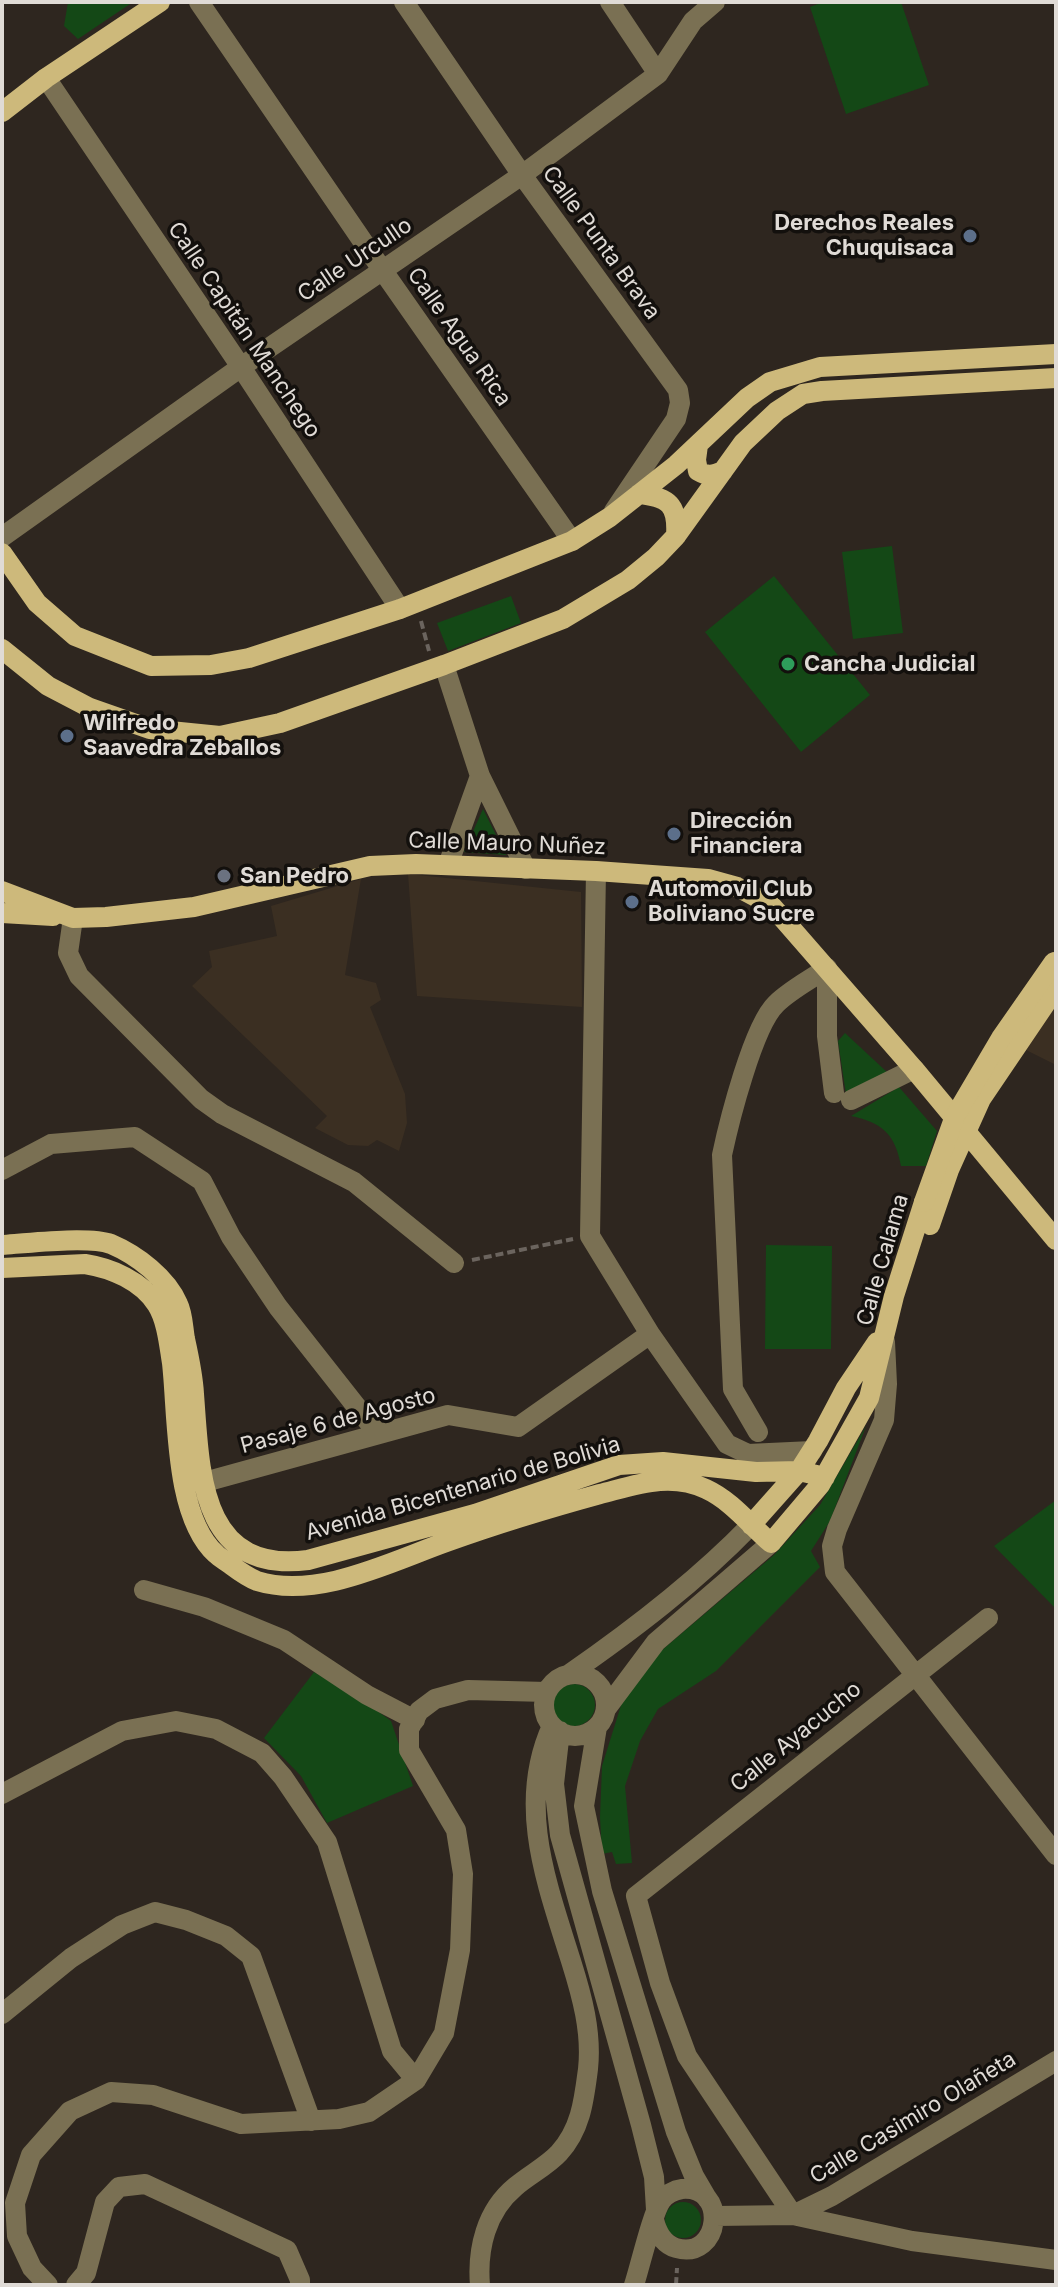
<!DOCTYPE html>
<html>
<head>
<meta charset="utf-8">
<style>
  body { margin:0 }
  #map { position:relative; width:1058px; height:2287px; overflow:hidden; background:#2e261f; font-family:Inter,sans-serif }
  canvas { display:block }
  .frame { position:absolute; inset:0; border:4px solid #e0dbd6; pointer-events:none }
</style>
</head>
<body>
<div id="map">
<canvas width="1058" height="2287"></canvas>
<div class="frame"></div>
</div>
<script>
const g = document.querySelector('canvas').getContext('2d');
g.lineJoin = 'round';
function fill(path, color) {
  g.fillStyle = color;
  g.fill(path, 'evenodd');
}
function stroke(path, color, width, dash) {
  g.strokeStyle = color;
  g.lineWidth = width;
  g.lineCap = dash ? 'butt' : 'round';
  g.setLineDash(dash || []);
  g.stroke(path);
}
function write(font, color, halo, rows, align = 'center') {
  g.font = font + ' Inter,sans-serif';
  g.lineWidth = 7;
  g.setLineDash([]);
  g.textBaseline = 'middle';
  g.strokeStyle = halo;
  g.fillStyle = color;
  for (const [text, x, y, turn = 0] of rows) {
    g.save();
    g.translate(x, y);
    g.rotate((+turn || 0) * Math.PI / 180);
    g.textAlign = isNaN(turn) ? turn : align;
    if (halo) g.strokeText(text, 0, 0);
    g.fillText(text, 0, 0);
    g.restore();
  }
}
fill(new Path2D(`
  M408,874L581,892L582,1007L417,996Z
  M361,879L345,975L376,983L381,1000L370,1007L405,1094L407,1123L399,1151L377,1140L368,1146L348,1145L315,1128L327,1116L192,986L212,967L209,951L277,936L271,906Z
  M1056,1003V1065L1024,1049Z`), '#3b2f22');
fill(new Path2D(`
  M68,2H133L78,39L64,26Z
  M823,2H901L929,85L846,114L810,7Z
  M892,546L903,633L853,639L842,552Z
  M774,576L870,695L801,752L705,632Z
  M511,596L521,623L448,651L437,623Z
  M483,809L506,855L464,852Z
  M845,1033L888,1073L846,1094L838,1041Z
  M899,1087L937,1131L926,1166H901C895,1134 883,1123 851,1116Z
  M766,1245L832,1246L831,1349H765Z
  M866,1426L830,1521L811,1551L820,1567L716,1671L658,1709L640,1741L625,1786L632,1863L616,1864L612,1852L602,1854L600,1817L602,1766L623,1699L655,1656L774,1555L820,1505Z
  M1056,1500V1609L994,1546Z
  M314,1672L368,1704L391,1721L413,1786L327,1823L301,1776L264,1738Z
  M553 1705a21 21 0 1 1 42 0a21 21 0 1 1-42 0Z
  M665 2220a18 18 0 1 1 36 0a18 18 0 1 1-36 0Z`), '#144816');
stroke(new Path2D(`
  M421,621L429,651
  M472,1260L573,1239
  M676,2285L677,2268`), '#6b645e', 4, [8, 4]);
stroke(new Path2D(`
  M199,2L383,271L572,541
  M404,2L522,175L678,390L680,403L676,419L614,511
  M610,2L658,74
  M46,78L241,367L400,609
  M2,537L241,367L522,175L658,74L693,21L715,2
  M444,665L480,776L526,869
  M448,865L480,776
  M596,871L590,1236L650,1334L727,1444L748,1454L812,1451
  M73,918L68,953L79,976L201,1099L222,1114L354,1182L454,1263
  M827,968V1036L834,1093
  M851,1100L914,1069
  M2,1170L51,1144L135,1137L202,1181L231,1237L278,1307L378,1434
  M885,1342L887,1384L884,1420L837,1529L832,1546L835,1572L1056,1855
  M758,1432L733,1389L722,1155C729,1122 753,1026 776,1004C790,990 810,980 827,968
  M201,1483L448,1415L518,1427L650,1334
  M144,1590L204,1607L284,1640L367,1695L415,1720
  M988,1618L636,1896L660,1983L687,2056L793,2215L832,2196L1056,2061
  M544 1705a31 31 0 1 1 62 0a31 31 0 1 1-62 0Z
  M568,1675C633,1630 696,1582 751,1525
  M606,1709L656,1642L771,1543
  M597,1727L584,1806L602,1891L676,2132L694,2176L708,2200
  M560,1731L554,1784L560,1835L641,2125L654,2177L656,2210
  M2,1794L122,1731L176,1721L216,1729L262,1753L283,1777L327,1842L392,2051L416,2080
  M2,2014L71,1958L122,1925L155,1912L186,1920L226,1936L251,1956L311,2121
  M715,2216L793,2215L912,2241L1056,2260
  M48,2285L32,2268L17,2236L15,2203L31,2155L70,2111L111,2092L153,2095L241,2124L339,2119L369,2112L416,2080L444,2033L460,1950L463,1874L456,1830L409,1750V1729L419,1711L435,1699L468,1690L547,1692
  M76,2285L86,2273L105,2202L119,2187L145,2184L287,2250L300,2280V2285
  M480,2285C477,2249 486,2211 515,2187C529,2175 547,2166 559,2153C581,2129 584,2100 588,2069C592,2032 582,1996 571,1961C547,1884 516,1805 552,1726
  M634,2285C640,2267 652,2214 661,2201C665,2195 674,2190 682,2189C729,2185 721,2261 676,2248C663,2244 657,2232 654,2220`), '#7a7053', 20);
stroke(new Path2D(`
  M2,112L46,78L160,2
  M698,445L696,460L698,471C708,477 713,475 723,471
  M639,494C669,497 678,505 676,536
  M2,553L37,603L75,636L151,666L211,665L249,658L400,609L572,541L610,517L676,465L747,398L770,382L820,367L1056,354
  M2,649L48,686L90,708L150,729L220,736L280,723L444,665L563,619L628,580L656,557L676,536L743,443L777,411L803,394L822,391L1056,378
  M2,891L73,918L106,917L194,907L370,866L416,864L596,871L708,879L737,887L771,905L914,1069L1056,1240
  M2,913L53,916
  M930,1225L949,1170L981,1099L1056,988
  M2,1245C28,1243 89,1236 111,1244C137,1255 167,1278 178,1304C183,1314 183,1328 185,1339C189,1357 193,1376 194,1394C200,1471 199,1574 308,1560L475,1514L619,1465L663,1462L756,1472L799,1471L825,1477
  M2,1268L85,1264C111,1268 142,1281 157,1305C167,1321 169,1345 172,1363C178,1417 174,1516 216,1554C220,1558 226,1561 231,1565C239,1571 247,1577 257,1581C318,1600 392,1561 449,1541C499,1523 549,1508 600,1494C636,1485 670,1472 706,1489C732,1501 750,1525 771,1543L820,1485L869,1398L894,1296L924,1202
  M751,1525L799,1471L818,1441L846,1388L877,1342`), '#cdb97b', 20);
stroke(new Path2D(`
  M924,1202L955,1116L1001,1038L1054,962`), '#cdb97b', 20);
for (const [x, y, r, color] of [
  [970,236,8,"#5c6f8a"],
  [788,664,8,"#2e9e5b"],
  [67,736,8,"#5c6f8a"],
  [674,834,8,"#5c6f8a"],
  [224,876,8,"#6b7280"],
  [632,902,8,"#5c6f8a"]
]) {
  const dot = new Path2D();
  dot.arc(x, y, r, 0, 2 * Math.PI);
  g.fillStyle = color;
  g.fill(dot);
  stroke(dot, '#13100d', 3);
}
write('bold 22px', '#e0dbd6', '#13100d', [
  ["Derechos Reales",954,223,"right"],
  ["Chuquisaca",954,248,"right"],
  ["Cancha Judicial",804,664],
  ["Wilfredo",83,723],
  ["Saavedra Zeballos",83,748],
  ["Dirección",690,821],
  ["Financiera",690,846],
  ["San Pedro",240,876],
  ["Automovil Club",648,889],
  ["Boliviano Sucre",648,914]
], 'left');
write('22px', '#e0dbd6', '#13100d', [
  ["Calle Punta Brava",601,243,54],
  ["Calle Urcullo",355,260,-34],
  ["Calle Capitán Manchego",244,330,56],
  ["Calle Agua Rica",459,337,55],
  ["Calle Mauro Nuñez",507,844,2],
  ["Calle Calama",883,1260,-74],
  ["Pasaje 6 de Agosto",338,1421,-15],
  ["Avenida Bicentenario de Bolivia",463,1489,-16],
  ["Calle Ayacucho",796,1737,-39],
  ["Calle Casimiro Olañeta",913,2118,-31]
]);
</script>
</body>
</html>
